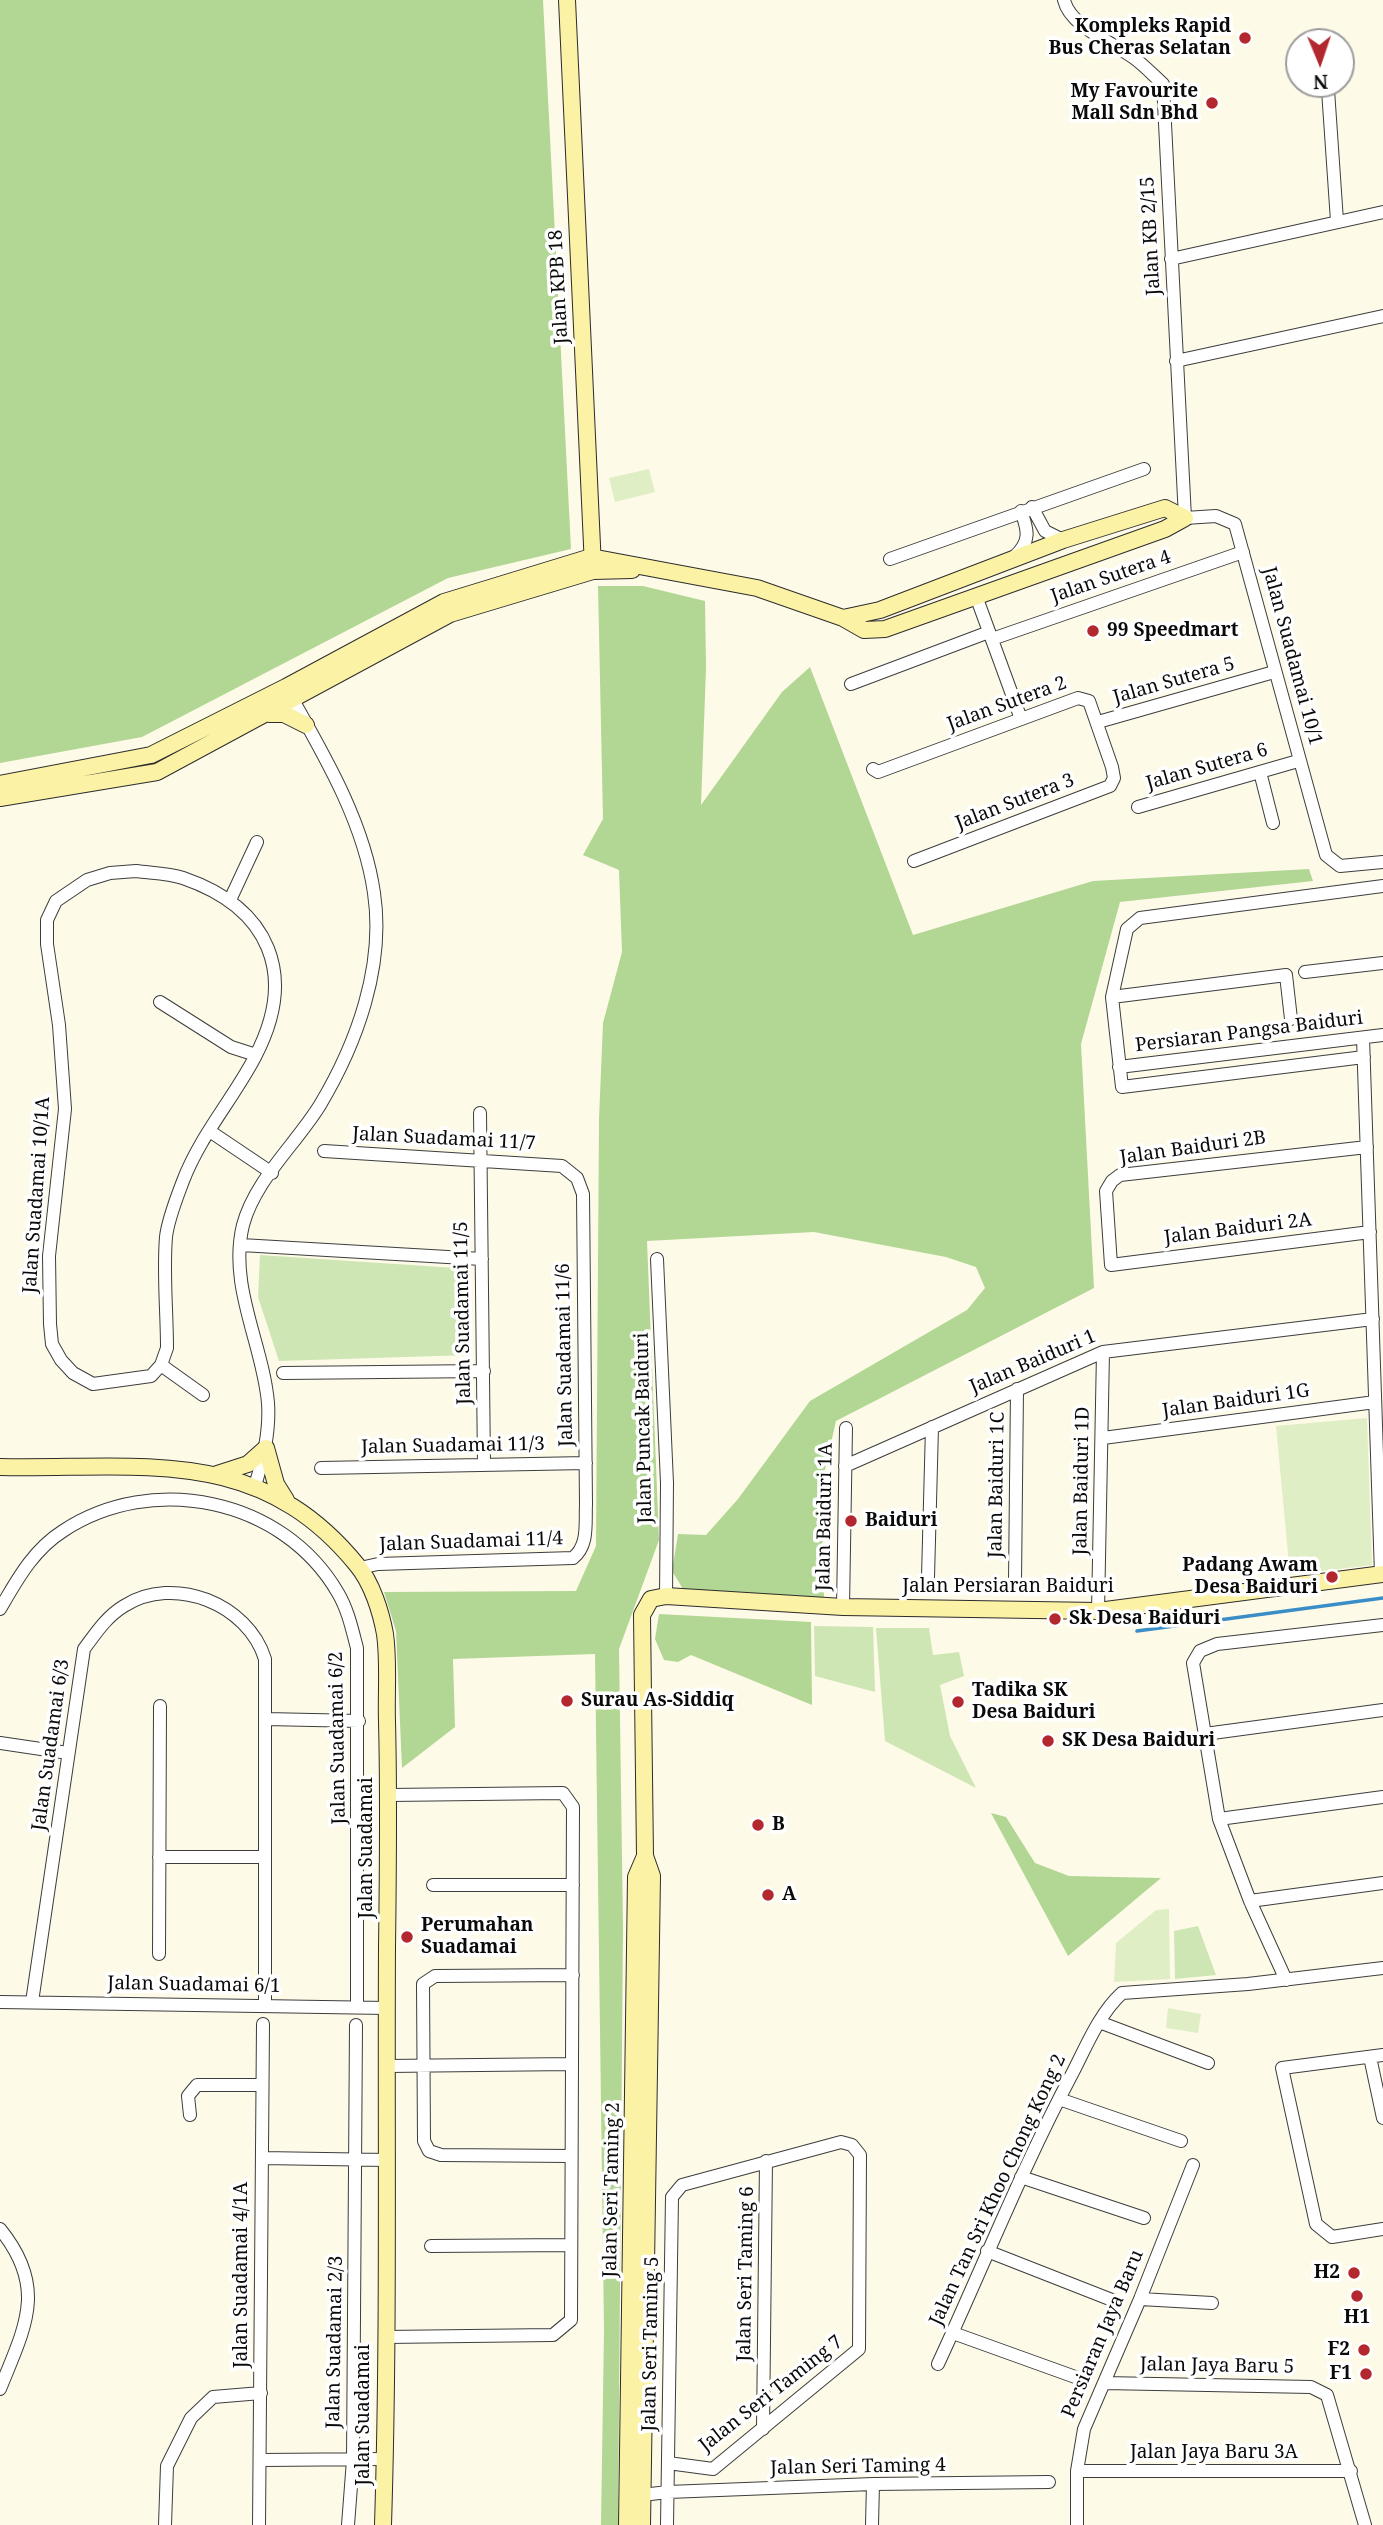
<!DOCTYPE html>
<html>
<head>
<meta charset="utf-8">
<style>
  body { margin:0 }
  #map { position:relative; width:1383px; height:2525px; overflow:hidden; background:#fefae8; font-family:"Noto Serif",serif }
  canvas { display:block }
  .north { position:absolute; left:1285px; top:28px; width:70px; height:70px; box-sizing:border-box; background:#fff; border:2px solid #9d9d9d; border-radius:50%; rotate:178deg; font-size:19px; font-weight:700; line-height:28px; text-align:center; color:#0a0a0a }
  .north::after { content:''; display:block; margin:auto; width:24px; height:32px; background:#b3282f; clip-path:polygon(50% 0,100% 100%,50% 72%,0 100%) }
</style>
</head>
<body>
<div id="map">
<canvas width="1383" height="2525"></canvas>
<div class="north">N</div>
</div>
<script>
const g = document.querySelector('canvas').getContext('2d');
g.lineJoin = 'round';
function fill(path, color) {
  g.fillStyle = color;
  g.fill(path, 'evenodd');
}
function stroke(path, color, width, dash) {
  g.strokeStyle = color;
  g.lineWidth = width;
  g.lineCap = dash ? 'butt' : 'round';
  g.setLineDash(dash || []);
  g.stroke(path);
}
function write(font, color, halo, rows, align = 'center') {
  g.font = font + ' "Noto Serif",serif';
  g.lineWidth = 7;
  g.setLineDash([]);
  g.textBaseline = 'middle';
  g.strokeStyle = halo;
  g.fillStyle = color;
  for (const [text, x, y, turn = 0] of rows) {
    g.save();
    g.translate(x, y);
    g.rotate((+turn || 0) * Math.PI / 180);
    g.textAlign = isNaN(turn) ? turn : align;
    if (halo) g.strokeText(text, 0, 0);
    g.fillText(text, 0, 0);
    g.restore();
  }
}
fill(new Path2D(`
  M260,1255L471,1269L470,1355L279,1361L258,1297Z
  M814,1626L873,1627L875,1692L815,1676Z
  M876,1628H929L933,1655L959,1652L964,1676L940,1685L950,1736L976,1788L885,1741Z
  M1198,1926L1216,1975L1175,1979L1174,1931Z`), '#cee6b4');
fill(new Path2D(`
  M0,0H543L571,549L448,578L142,737L0,763Z
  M598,586H643L705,601L706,668L701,805L782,692L810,667L913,935L1093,881L1309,869L1313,881L1120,902L1081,1044L1094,1288L836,1421L821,1487L824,1598L683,1589L672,1571L678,1534L706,1535L738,1499L810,1401L967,1310L985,1288L976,1267L946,1257L814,1232L647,1241L659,1540L619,1649L623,1928L618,2525H601L604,2330L595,1654L453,1659L455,1727L402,1768L396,1631L384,1592L576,1591L596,1546L599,1119L603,1023L622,952L619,870L583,855L603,819Z
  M659,1614L811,1622L812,1705L691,1655L678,1662L664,1660L655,1639Z
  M991,1813L1006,1817L1035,1863L1069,1876L1161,1878L1068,1956Z`), '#b2d694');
fill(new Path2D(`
  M649,469L655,492L615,502L609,478Z
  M1367,1418L1372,1565L1290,1575L1276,1426Z
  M1169,1909L1170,1979L1114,1982L1116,1943L1156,1910Z
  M1168,2008L1201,2014L1198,2033L1166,2028Z`), '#e0eec5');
stroke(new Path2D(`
  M1137,1631L1383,1598`), '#398ec7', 3.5);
const street = new Path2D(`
  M1064,0C1070,27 1114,43 1134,58C1145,66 1154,76 1163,84L1185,518L1216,516L1235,524L1326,855L1340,866L1383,862
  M1328,90L1337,221
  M1171,259L1383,212
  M1176,361L1383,316
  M1032,507L1045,531L1063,540
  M1015,556C1031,541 1028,530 1021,511
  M890,559L1144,469
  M976,596L1021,719
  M992,639L1243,552
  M851,684L989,632
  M1098,722L1274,672
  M873,769L878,772L1078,698L1089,701L1112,767L1114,778L1110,786L914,861
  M1260,772L1273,823
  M1138,807L1298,761
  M136,871C151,873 168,873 183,878C270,908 298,975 255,1057C233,1099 200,1136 183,1181C177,1197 168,1219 166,1237C163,1273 167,1312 167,1348L161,1365L151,1376L93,1384L73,1373L61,1360L52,1344L50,1324L49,1256L65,1109L59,1025L47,944V920L56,901L87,880L110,873Z
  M230,900L257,842
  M1305,972L1383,963
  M1112,997L1286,975L1291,1019
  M160,1002L231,1047L256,1055
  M1363,1038L1381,1574
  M1364,1057L1122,1087L1112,997L1127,929L1140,918L1383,886
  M1119,1067L1383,1035
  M480,1113L484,1465
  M211,1132L272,1173
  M1367,1147L1120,1175L1112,1181L1106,1191L1111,1265L1370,1232
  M324,1151L562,1166L577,1178L583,1194L586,1504C585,1524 589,1545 573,1558L378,1564L360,1568
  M241,1245L482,1259
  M657,1259L667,1483L666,1596
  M161,1365L203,1395
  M283,1373L484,1371
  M1103,1438L1375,1402
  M845,1466L1103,1352L1373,1319
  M321,1468L586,1463
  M255,1486C263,1459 270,1432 268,1403C263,1344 228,1286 243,1225C255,1180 296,1144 320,1105C357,1043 385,966 374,893C364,822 324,755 289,693
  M928,1577L932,1427
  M1015,1581L1017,1389
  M843,1607L846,1428
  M0,1609C17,1580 33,1550 63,1531C152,1472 283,1498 338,1593C348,1610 352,1629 357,1648V2007
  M1098,1611L1103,1352
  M266,1719L359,1721
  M1205,1734L1383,1710
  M0,1743L68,1753
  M1219,1819L1383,1797
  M159,1857H265
  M433,1885H573
  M1250,1901L1383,1883
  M159,1954L160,1706
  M1286,1980L1250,1901L1219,1819L1193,1663L1200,1651L1217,1644L1383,1625
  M0,2002L387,2008
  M32,2002L84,1649C96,1633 106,1617 124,1606C174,1574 248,1604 265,1659V2006
  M1099,2022L1208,2063
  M1383,2055L1282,2068L1316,2224L1332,2237L1383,2229
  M1370,2057L1383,2118
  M387,2066L572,2064
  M1059,2099L1181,2141
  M190,2115L188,2096L197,2085H262
  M571,2156L441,2155L429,2151L424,2141L423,1984L435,1976L573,1975
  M262,2158L387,2160
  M1021,2177L1144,2218
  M0,2229C48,2288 25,2327 0,2389
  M431,2246L571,2245
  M987,2251L1112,2300
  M1140,2299L1212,2303
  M953,2333L1078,2378
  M385,2337L553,2335L571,2320L573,1807L563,1793L389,1795
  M938,2364C983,2267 1022,2168 1072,2074C1086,2047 1099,2014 1122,1993L1248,1984L1383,1968
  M1104,2383L1311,2387L1327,2395L1365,2525
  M763,2429L766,2161
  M262,2460L385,2459
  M1077,2471H1351
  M633,2496L668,2492L873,2484L1049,2482
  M165,2525L167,2466L191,2418L213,2397L261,2393
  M259,2525L263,2024
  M348,2525L353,2460L356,2025
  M667,2525L672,2197L682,2185L841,2142L852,2145L860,2155L859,2349L713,2469L668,2463
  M872,2525L873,2484
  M1077,2525V2471L1084,2429L1140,2299L1193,2165`);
const secondary = new Path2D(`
  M567,0L593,567
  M843,618L880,610L1063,540L1165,508L1185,518
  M269,714H284L306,725
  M0,784L151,755L286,687L444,602L591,557L757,588L843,618L864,630L885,629L1165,529L1185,518
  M0,798L157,772L450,614L593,571L632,570
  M266,1448L276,1484L286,1500
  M0,1467C138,1470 258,1443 357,1565C372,1583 381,1612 385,1634C389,1662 386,1694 387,1722C389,1797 388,1872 387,1947C386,2140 389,2332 383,2525
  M217,1474L248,1464L266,1448
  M627,2525L636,1877L645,1856
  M642,2525L652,1876L645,1856L642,1615L651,1599L666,1596L843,1607L1098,1611L1383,1574`);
stroke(street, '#3d3d3d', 14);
stroke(secondary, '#2c2c2c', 18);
stroke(street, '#fff', 12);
stroke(secondary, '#fcf2a5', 16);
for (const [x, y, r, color] of [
  [1245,38,7,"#b3282f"],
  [1212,103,7,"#b3282f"],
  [1093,631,7,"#b3282f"],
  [851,1521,7,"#b3282f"],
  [1332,1577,7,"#b3282f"],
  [1055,1619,7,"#b3282f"],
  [567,1701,7,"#b3282f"],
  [958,1702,7,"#b3282f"],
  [1048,1741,7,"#b3282f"],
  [758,1825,7,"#b3282f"],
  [768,1895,7,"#b3282f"],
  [407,1937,7,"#b3282f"],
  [1354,2273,7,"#b3282f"],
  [1357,2296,7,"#b3282f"],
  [1364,2350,7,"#b3282f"],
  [1366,2374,7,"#b3282f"]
]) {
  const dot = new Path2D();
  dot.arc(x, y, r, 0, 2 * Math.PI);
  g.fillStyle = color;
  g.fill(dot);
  stroke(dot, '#fff', 2.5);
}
write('bold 19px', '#0a0a0a', '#fff', [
  ["Kompleks Rapid",1231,27,"right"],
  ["Bus Cheras Selatan",1231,49,"right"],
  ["My Favourite",1198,92,"right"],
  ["Mall Sdn Bhd",1198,114,"right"],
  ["99 Speedmart",1107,631],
  ["Baiduri",865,1521],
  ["Padang Awam",1318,1566,"right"],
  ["Desa Baiduri",1318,1588,"right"],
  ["Sk Desa Baiduri",1069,1619],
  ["Tadika SK",972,1691],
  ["Desa Baiduri",972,1713],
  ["Surau As-Siddiq",581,1701],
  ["SK Desa Baiduri",1062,1741],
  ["B",772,1825],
  ["A",782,1895],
  ["Perumahan",421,1926],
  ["Suadamai",421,1948],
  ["H2",1340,2273,"right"],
  ["H1",1357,2318,"center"],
  ["F2",1350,2350,"right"],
  ["F1",1352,2374,"right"]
], 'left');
write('19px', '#0a0a0a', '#fff', [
  ["Jalan KB 2/15",1151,236,-93],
  ["Jalan KPB 18",559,287,-93],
  ["Jalan Sutera 4",1111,577,-19],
  ["Jalan Suadamai 10/1",1292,656,75],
  ["Jalan Sutera 5",1174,681,-16],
  ["Jalan Sutera 2",1007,704,-20],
  ["Jalan Sutera 6",1207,767,-16],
  ["Jalan Sutera 3",1015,802,-21],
  ["Persiaran Pangsa Baiduri",1249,1032,-7],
  ["Jalan Suadamai 11/7",444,1139,3],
  ["Jalan Baiduri 2B",1193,1148,-8],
  ["Jalan Suadamai 10/1A",37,1195,-86],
  ["Jalan Baiduri 2A",1238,1229,-7],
  ["Jalan Suadamai 11/5",463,1313,-91],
  ["Jalan Suadamai 11/6",565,1355,-91],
  ["Jalan Baiduri 1",1033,1362,-23],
  ["Jalan Baiduri 1G",1236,1401,-8],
  ["Jalan Puncak Baiduri",644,1428,-91],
  ["Jalan Suadamai 11/3",453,1446,-1],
  ["Jalan Baiduri 1D",1082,1481,-89],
  ["Jalan Baiduri 1C",997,1485,-89],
  ["Jalan Baiduri 1A",825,1517,-89],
  ["Jalan Suadamai 11/4",471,1542,-2],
  ["Jalan Persiaran Baiduri",1008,1587],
  ["Jalan Suadamai 6/2",338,1738,-91],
  ["Jalan Suadamai 6/3",51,1745,-82],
  ["Jalan Suadamai",367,1848,-90],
  ["Jalan Suadamai 6/1",194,1985,1],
  ["Jalan Seri Taming 2",612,2190,-89],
  ["Jalan Tan Sri Khoo Chong Kong 2",998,2190,-65],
  ["Jalan Seri Taming 6",746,2274,-89],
  ["Jalan Suadamai 4/1A",242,2275,-90],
  ["Persiaran Jaya Baru",1103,2334,-67],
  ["Jalan Suadamai 2/3",335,2342,-89],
  ["Jalan Seri Taming 5",651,2344,-89],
  ["Jalan Jaya Baru 5",1217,2366,1],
  ["Jalan Seri Taming 7",771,2394,-38],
  ["Jalan Suadamai",364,2415,-90],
  ["Jalan Jaya Baru 3A",1214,2453],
  ["Jalan Seri Taming 4",858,2467,-1]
]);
</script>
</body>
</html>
